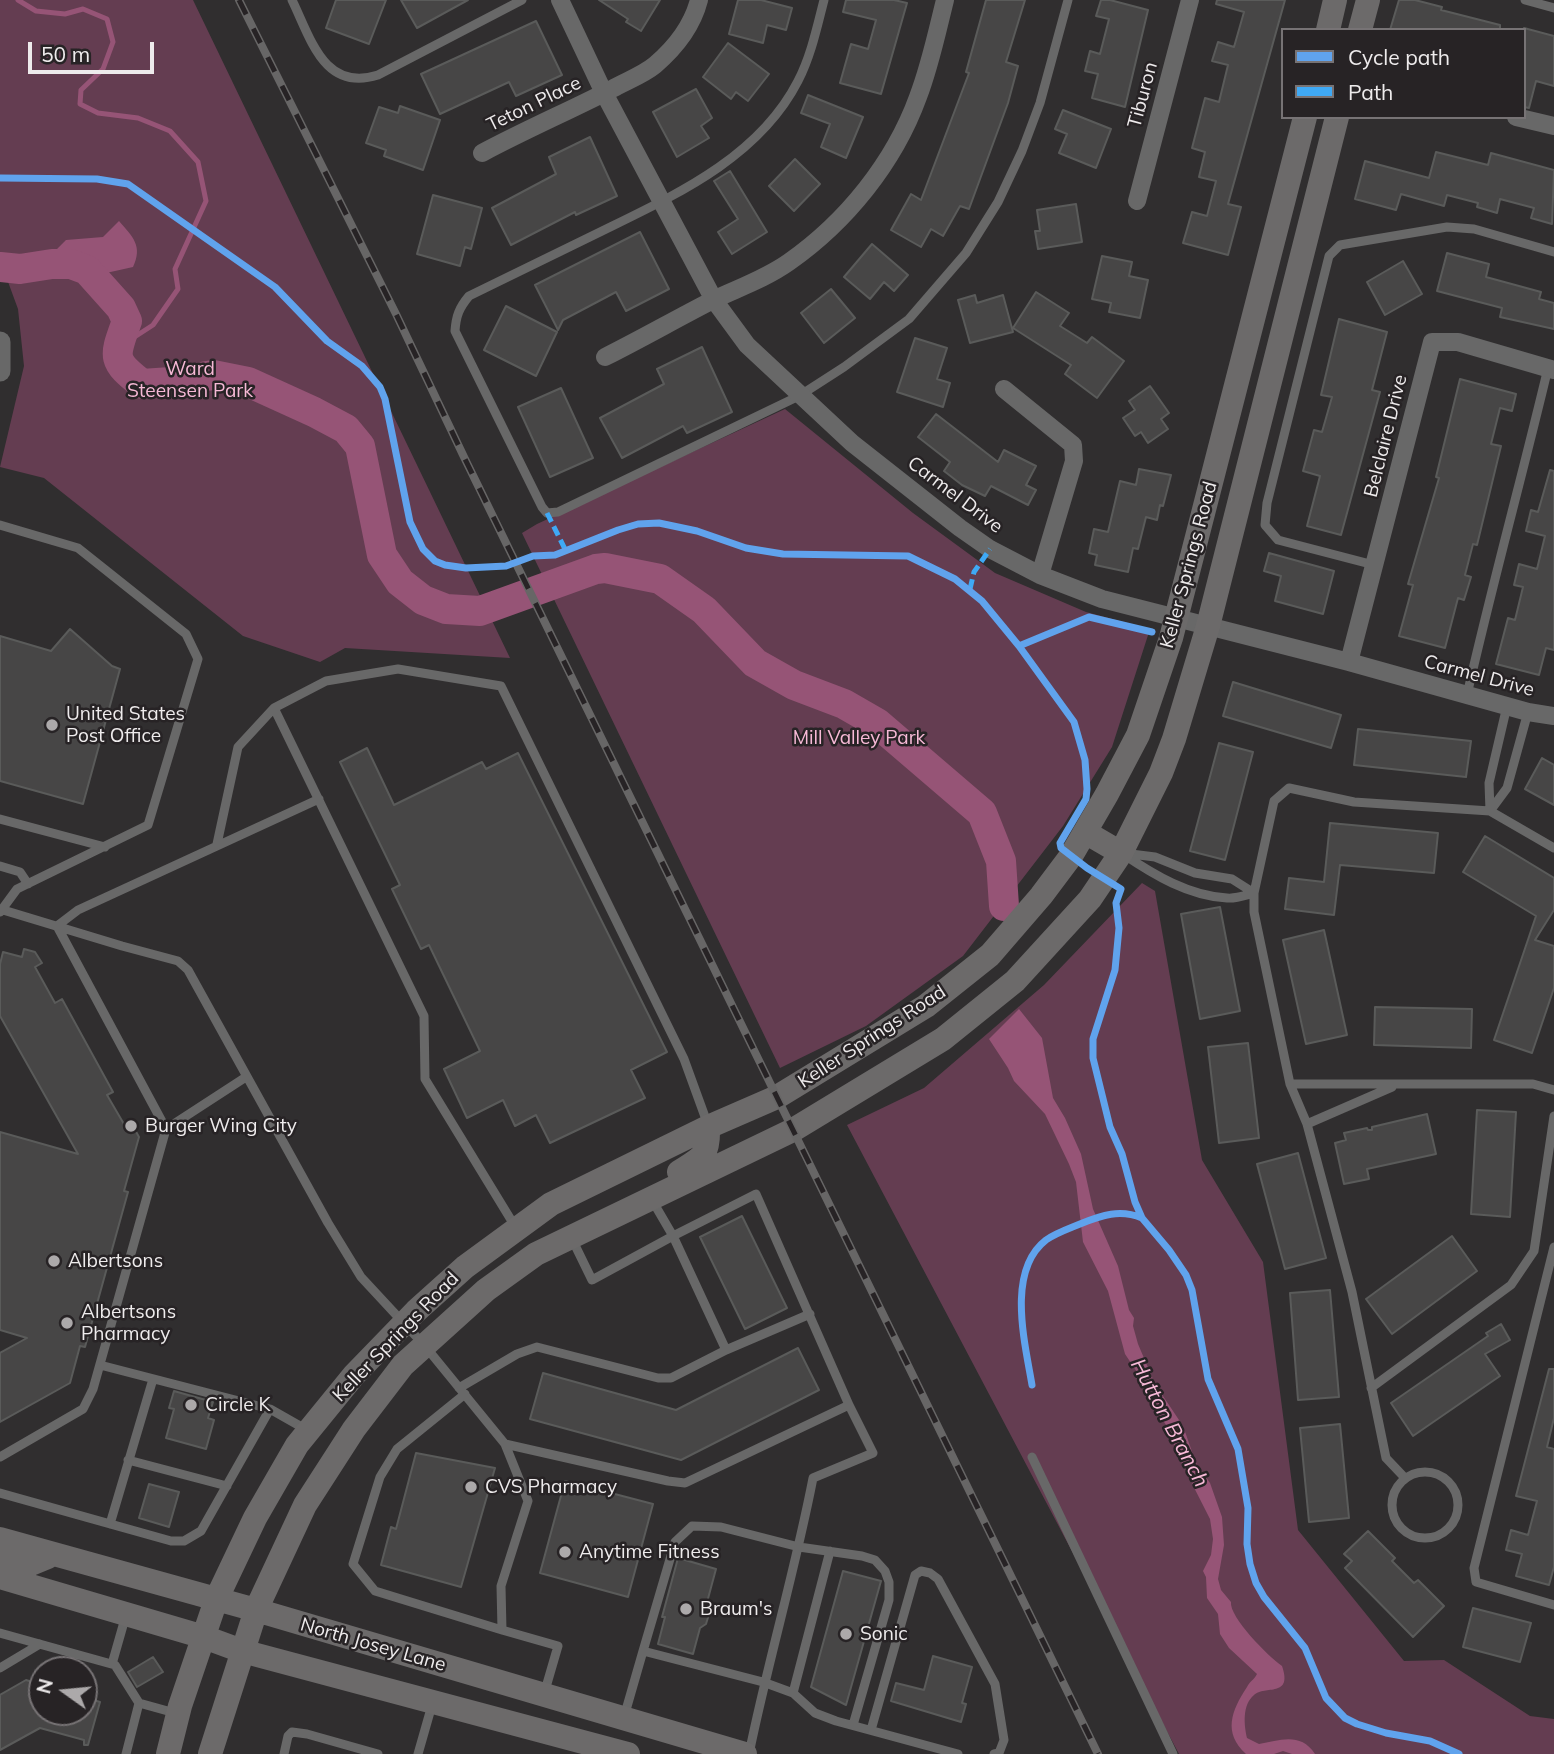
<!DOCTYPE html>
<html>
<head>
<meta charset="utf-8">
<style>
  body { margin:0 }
  #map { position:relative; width:1554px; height:1754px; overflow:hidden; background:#302e2f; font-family:Mulish,sans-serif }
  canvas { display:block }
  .legend { position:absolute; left:1281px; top:28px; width:245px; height:91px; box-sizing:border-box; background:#272325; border:2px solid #777375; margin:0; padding:9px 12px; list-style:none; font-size:21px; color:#eeebec }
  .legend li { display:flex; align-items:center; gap:14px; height:35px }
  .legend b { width:35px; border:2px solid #777375 }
  .north { position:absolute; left:28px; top:1656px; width:70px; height:70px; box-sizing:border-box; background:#272325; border:2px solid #777375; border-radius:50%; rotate:285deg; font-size:19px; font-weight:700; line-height:28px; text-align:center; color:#eeebec }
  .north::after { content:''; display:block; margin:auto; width:24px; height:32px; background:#aca9aa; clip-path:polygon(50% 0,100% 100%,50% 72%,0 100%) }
  .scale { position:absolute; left:28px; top:42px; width:126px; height:32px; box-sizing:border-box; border:4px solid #eeebec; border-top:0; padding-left:9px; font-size:21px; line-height:24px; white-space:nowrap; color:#eeebec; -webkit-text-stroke:5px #272325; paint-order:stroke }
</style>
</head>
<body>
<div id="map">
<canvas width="1554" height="1754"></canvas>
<ul class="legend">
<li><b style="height:9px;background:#60a3ed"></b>Cycle path</li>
<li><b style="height:9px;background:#3fa9f5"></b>Path</li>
</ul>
<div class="north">N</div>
<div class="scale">50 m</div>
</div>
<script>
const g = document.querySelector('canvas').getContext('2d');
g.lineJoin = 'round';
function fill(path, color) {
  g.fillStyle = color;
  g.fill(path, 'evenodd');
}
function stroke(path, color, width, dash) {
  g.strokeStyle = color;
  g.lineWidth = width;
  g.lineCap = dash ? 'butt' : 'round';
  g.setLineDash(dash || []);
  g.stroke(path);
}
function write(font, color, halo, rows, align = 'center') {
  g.font = font + ' Mulish,sans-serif';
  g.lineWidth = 5;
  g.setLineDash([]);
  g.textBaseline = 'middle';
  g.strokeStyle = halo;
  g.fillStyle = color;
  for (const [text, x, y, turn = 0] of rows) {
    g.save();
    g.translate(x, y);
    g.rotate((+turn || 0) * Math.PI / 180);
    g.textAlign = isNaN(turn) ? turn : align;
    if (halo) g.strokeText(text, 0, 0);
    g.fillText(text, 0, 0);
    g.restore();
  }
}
fill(new Path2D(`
  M0,0H193L510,658L345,648L320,662L243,636L44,478L0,467L24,366L18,309L0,260Z
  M785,409L913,513L995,573L1086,612L1150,629L1112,747L1063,826L963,956L866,1026L780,1068L522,533L537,524Z
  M1142,883L1155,891L1202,1160L1263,1262L1298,1530L1404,1661L1444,1660L1530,1716L1554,1719V1754H1179L847,1125L924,1088L1044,985Z`), '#643d51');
fill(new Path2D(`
  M119,221C133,237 143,246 133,267L106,273C104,282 112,286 117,293L111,301L105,300C81,267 67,265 28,271L29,256L53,253L66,240L103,237Z
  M1019,1009L1042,1038L1053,1098L1065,1118L1081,1154L1093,1209L1118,1266L1129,1310L1134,1318L1133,1326L1138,1344L1155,1384L1183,1426L1196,1463L1210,1483L1222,1517L1224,1545L1218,1579L1221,1590L1231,1602C1229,1617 1268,1656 1282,1666C1293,1698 1265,1685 1254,1695C1242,1705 1244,1725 1247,1738L1259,1744C1280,1740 1301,1732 1315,1754H1292L1283,1751L1274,1754H1246C1223,1733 1231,1711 1247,1687C1250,1681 1254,1680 1257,1674L1229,1648L1220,1634L1218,1614L1207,1598L1206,1577L1203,1571L1211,1555L1213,1539L1210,1519L1178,1456L1169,1429L1147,1398L1137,1372L1125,1354L1108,1291L1083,1242L1076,1182L1069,1164L1045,1114L1014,1081L1008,1068L989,1039Z`), '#965476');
stroke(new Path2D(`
  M18,0L36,11L65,14L83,9L107,19L113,42L103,69L81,90L80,104L98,113L138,118L170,131L198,162L206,201L175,269L178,289L153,325L116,349`), '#965476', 5);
stroke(new Path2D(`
  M0,267L20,269L52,264H71L87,270L121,308L127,321C114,357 111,360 142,384L171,382L213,375L248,382L314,412L346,429L360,446L382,555L400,582L423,600L446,609L480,611L596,569L605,568L660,579L704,610L755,663L794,685L844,704L877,723L982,813L1001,861L1004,906`), '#965476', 30);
const building = new Path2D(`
  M336,0H386L369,44L326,28Z
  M401,0H468L417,28Z
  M599,0H660L641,31L626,22L628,19Z
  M738,0H761L792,8L786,30L767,25L763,43L729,34Z
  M846,0H894L907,3L881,94L840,83L851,44L868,49L876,20L843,12Z
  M986,0H1025L1006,62L1018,66L1008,103L969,209L960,206L943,236L931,229L921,247L891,230L911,194L921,200L969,73L966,72Z
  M1101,0H1110L1148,10L1125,107L1092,98L1098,74L1085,71L1090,51L1100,54L1109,19L1096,16Z
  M1217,0H1285L1228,204L1241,207L1228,255L1183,243L1192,212L1207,216L1216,181L1199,177L1205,152L1192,148L1205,98L1219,102L1228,65L1212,61L1218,42L1234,47L1244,12L1216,4Z
  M1399,0H1415L1442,7L1441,10L1500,25V30H1390Z
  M536,21L562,75L516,96L509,82L440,114L421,74Z
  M1524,28L1554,36V86L1536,81L1529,108L1524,107Z
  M728,43L769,74L748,101L736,92L731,99L703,77Z
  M696,89L712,118L701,126L709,138L677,157L653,112Z
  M808,95L863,117L846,158L821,147L830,124L801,113Z
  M400,106L440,120L423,170L384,156L386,150L366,143L379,107L398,113Z
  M1063,110L1111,129L1096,168L1059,153L1067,134L1055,129Z
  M590,137L617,196L576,215L575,212L511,245L492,208L556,174L549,157Z
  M1436,152L1488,165L1491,153L1554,170L1552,224L1531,218L1534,208L1500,199L1497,213L1477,207L1478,203L1447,195L1444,206L1401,194L1396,210L1355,199L1365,161L1429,178Z
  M795,159L820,184L794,211L769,186Z
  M730,171L767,232L732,254L718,232L738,219L714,181Z
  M433,195L482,208L471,249L465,247L460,266L417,254Z
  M1076,204L1082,242L1038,249L1035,231H1040L1037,210Z
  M640,232L669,289L626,311L616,292L563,320L558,330L535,285Z
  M872,244L908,275L894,291L884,282L870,299L844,277Z
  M1447,253L1489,264L1486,277L1541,292L1539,299L1554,303V329L1500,317L1502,308L1437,291Z
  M1102,256L1132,262L1129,276L1148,280L1140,318L1109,312L1111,303L1092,299Z
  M1403,261L1422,294L1385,315L1367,282Z
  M831,289L855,318L824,343L801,313Z
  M1036,292L1069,313L1060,326L1087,343L1092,337L1124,361L1097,398L1065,374L1071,365L1013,328Z
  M975,295L977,303L1003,295L1013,332L970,343L958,300Z
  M506,306L557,332L536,376L484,350Z
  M1339,319L1387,332L1372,390L1380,392L1341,535L1307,526L1320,476L1303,471L1314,430L1322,432L1332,397L1321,395Z
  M915,338L947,348L937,379L950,383L943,407L897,392Z
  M702,347L732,412L687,433L683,426L622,458L600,418L664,384L657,369Z
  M1460,379L1516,394L1512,411L1500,408L1491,444L1501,446L1477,545L1473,544L1465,575L1471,577L1464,600L1458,598L1445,648L1399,636L1413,585L1408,584L1439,478L1436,477Z
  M1150,386L1169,413L1161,419L1168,429L1148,443L1141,432L1135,436L1123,418L1135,410L1129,401Z
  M561,388L593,458L550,477L518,407Z
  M936,414L998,462L1004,450L1036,466L1026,485L1036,490L1028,505L991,486L985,496L962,485L944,471L950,462L918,437Z
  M1139,469L1171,475L1163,506L1160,505L1157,520L1146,517L1138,549L1133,548L1128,572L1095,565L1097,555L1089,553L1094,529L1108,532L1120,481L1136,485Z
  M1550,470L1554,471V650L1546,648L1539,675L1496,664L1508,618L1515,620L1523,587L1514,585L1519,564L1537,569L1545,536L1526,531L1531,510L1538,512Z
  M1269,553L1334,571L1323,614L1275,601L1281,576L1264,571Z
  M70,629L112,666L120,669L83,804L0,781V636L51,651Z
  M1233,682L1341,715L1331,748L1223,716Z
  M1358,729L1471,741L1466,777L1354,765Z
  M1219,743L1253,752L1225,860L1190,851Z
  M367,748L394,805L482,762L486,769L518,753L667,1052L631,1070L645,1098L550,1143L536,1115L515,1126L503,1100L467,1118L444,1069L480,1051L429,945L421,949L392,889L400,885L340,762Z
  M1542,758L1554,765V805L1525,789Z
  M1330,823L1438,833L1434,873L1340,865L1334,915L1285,909L1289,878L1324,882Z
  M1485,836L1554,878V910L1535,940L1554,946V988L1532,1053L1494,1040L1536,916L1463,872Z
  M1220,907L1240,1011L1200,1019L1181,914Z
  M1324,930L1347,1035L1306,1044L1283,940Z
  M24,949L35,952L42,963L35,967L55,1003L62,999L113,1092L107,1095L128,1131L134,1128L139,1137L124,1191L128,1192L85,1347L80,1346L70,1383L0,1422V1353L27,1338L0,1330V1132L78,1154L0,1016V964L3,952L22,957Z
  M1375,1007L1472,1009L1471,1048L1374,1045Z
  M1248,1043L1259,1138L1219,1143L1208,1047Z
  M1477,1110L1516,1112L1510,1217L1471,1214Z
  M1427,1114L1436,1154L1367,1169L1369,1179L1344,1184L1335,1143L1346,1140L1344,1133L1367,1128L1368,1130H1372V1127Z
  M1298,1153L1326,1258L1285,1269L1257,1164Z
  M742,1216L787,1308L745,1329L700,1237Z
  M1452,1236L1477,1271L1392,1334L1366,1299Z
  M1330,1290L1339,1397L1298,1400L1290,1293Z
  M1501,1324L1510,1340L1485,1354L1500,1376L1413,1436L1391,1403L1488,1336L1486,1333Z
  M798,1348L819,1390L681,1460L530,1419L543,1373L676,1410Z
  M1549,1369H1554V1418L1547,1447L1554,1449V1567L1549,1585L1516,1576L1522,1554L1506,1550L1511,1530L1528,1535L1537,1501L1516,1496Z
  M174,1391L213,1402L208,1418L214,1420L206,1449L166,1438L174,1409L169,1408Z
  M1340,1424L1349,1518L1309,1522L1300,1428Z
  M416,1453L495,1468L461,1587L381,1565L391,1527L396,1529Z
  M565,1481L653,1504L628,1597L540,1573Z
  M149,1484L179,1492L169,1527L139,1518Z
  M1368,1531L1395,1558L1392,1561L1414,1583L1418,1580L1444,1606L1413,1637L1345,1568L1352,1561L1344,1554Z
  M678,1558L716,1569L706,1606L710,1611L706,1624L700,1628L693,1654L658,1644L665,1617H662Z
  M843,1571L881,1581L846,1705L811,1687Z
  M1473,1608L1531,1623L1520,1662L1463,1647Z
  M933,1656L972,1667L962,1703L966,1704L961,1722L891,1701L896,1683L924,1690Z
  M153,1657L163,1672L137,1687L128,1672Z
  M26,1680L42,1685V1712H84V1697L100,1702L88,1745H84V1740L40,1728L0,1750V1695Z`);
fill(building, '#474646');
stroke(building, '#5a5b5a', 2);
stroke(new Path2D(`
  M292,0C311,39 324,92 378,75L522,0
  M824,0C817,27 811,56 798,81C758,159 673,196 598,233C555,254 512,275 469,296C459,308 456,316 455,331L542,507L547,513L558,512L799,396L844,367L909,319L966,253L998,202L1022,151L1040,103L1068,0
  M1525,0L1554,8
  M0,525L78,548L186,634L198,659L148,825L17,889L0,912
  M1374,565L1278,540L1265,525L1267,503L1329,256L1340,245L1447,227L1474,229L1554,252
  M1467,695C1492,585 1522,477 1548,368
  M1507,706L1489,783L1490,811L1507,788L1528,712
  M274,708L424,1016L425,1079L516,1228
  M0,819L105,847
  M217,844L238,747L274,708L326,681L398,669L501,686L684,1059L708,1125
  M1123,853L1155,857L1195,873L1232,879L1254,893
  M1123,854C1154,875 1189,896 1227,898C1236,899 1246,895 1254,893
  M0,866L20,872L28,884
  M0,909L122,946L178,961L188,970L328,1223L361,1277L425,1346L505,1444L528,1501L501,1586L502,1630L558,1646L544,1694
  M246,1077L166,1129L57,926L78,910L319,799
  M1290,1084H1533L1554,1090
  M1307,1124L1392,1087
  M572,1239L592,1280L673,1236L726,1350
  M1554,1247L1474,1568L1476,1582L1554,1605
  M100,1365L270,1409L307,1430
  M459,1388L517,1354L537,1347L658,1378H671L726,1350L810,1314
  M1371,1388L1511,1285L1534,1251L1554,1116
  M465,1394L397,1449L380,1477L353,1564L375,1591L502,1630
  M505,1444L668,1481L685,1483L849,1405L756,1194L673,1236L652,1200
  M0,1457L83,1409L93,1389L166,1129
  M1032,1457L1173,1754
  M128,1460L227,1486
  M1392 1505a33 33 0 1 1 66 0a33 33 0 1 1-66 0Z
  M1405,1478L1386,1458L1352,1292L1307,1124L1290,1084L1254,912V893L1274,801L1289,788L1354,802L1490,811L1554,848
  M0,1493L171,1541H184L201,1531L270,1409
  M110,1524L153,1379
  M0,1633L115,1665L139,1703L175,1713
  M643,1651L675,1542L692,1526L721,1527L799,1547L862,1556L875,1560L885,1571L889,1582V1600L853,1725
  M112,1664L126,1615
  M0,1668L40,1644
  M793,1693L830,1551
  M624,1717L643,1651L763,1682L793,1693L815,1713L836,1721L958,1754
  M871,1730L915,1575L921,1571L930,1573L938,1579L995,1684L1004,1740L999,1753L994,1754
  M126,1754L139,1703
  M284,1754L288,1736L292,1732L307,1734L378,1754
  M418,1754L432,1705
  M749,1754C768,1661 795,1571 813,1478L873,1453L849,1405`), '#686868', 9);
stroke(new Path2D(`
  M560,0L604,93L714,300L747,345L852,443L960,528L990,549L1040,575L1102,599L1349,662L1528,712L1554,716
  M1516,117L1554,126
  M482,153C525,130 569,111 612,89C626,81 643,75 655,65C676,47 692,27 699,0
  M1137,201L1190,0
  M605,357C641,339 676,319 713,300C738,288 765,279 789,262C846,222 894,163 918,97C930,66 937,32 945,0
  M1004,389L1073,445L1074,461L1040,575
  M1349,662L1432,342H1458L1554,370`), '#686868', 18);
stroke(new Path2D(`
  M0,342V371`), '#686868', 21);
stroke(new Path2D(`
  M1328,30L1335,0
  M1360,30L1368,0
  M1085,832L1121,853
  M679,1172C703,1157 709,1156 708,1127
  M0,1539L256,1610L745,1754
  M0,1558L31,1564L48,1557
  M0,1577L204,1637L242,1651L628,1754
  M168,1754L180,1706L216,1600L255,1518L297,1445L354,1375L416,1311L465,1267L551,1204L708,1127L777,1097L926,1006L990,955L1041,896L1071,856L1107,794L1138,735L1171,638L1305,117
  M210,1754L256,1610L305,1505L354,1429L403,1365L486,1290L536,1254L793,1130L943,1039L1015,981L1090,899L1121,853L1161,773L1174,739L1208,626L1337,117`), '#6c6a6a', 24);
const rail = new Path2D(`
  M239,0L396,314L464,457L1098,1754`);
stroke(rail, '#676666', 8);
stroke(rail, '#272325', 5, [16]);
stroke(new Path2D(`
  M547,513L566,551
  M970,589L974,572L990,549`), '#3fa9f5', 5, [10, 5]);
stroke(new Path2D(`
  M0,178L97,179L128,184L275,287L327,341L362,366L380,387L385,399L410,522L423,549L435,561L445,565L466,568L506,566L533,556L555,555L618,530L638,524L659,523L697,531L746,548L783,554L908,556L955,579L982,601L1019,646L1074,722L1085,760L1087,789L1086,799L1060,843L1061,848L1087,868L1121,889L1116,903L1119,928L1115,970L1093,1039V1058L1110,1127L1122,1154L1135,1202L1142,1218L1169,1250L1186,1275L1192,1290L1208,1379L1238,1449L1248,1508L1247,1544L1250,1564L1256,1583L1264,1597L1305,1648L1326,1698L1345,1718L1357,1724L1386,1733L1430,1741L1459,1754
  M1019,646L1089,617L1152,632
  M1032,1385C1025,1343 1006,1271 1046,1240C1056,1233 1068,1229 1080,1224C1102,1215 1120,1209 1142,1218`), '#60a3ed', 7);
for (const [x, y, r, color] of [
  [52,725,7,"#aca9aa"],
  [131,1126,7,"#aca9aa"],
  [54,1261,7,"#aca9aa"],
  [67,1323,7,"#aca9aa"],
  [191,1405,7,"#aca9aa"],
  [471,1487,7,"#aca9aa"],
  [565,1552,7,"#aca9aa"],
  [686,1609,7,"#aca9aa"],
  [846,1634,7,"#aca9aa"]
]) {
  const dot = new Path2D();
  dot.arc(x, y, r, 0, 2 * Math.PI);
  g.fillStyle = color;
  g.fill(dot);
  stroke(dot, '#272325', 2.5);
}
write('19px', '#eeebec', '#272325', [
  ["Tiburon",1143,95,-75],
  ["Teton Place",534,104,-26],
  ["Belclaire Drive",1386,436,-76],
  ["Carmel Drive",955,495,37],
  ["Keller Springs Road",1189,565,-75],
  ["Carmel Drive",1479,676,15],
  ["Keller Springs Road",872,1037,-33],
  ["Keller Springs Road",396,1337,-46],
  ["North Josey Lane",373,1645,16]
]);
write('19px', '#f7b9d6', '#272325', [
  ["Ward",190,369],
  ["Steensen Park",190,391],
  ["Mill Valley Park",859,738]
]);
write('19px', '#eeebec', '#272325', [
  ["United States",66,714],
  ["Post Office",66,736],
  ["Burger Wing City",145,1126],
  ["Albertsons",68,1261],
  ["Albertsons",81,1312],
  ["Pharmacy",81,1334],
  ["Circle K",205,1405],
  ["CVS Pharmacy",485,1487],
  ["Anytime Fitness",579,1552],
  ["Braum's",700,1609],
  ["Sonic",860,1634]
], 'left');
write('italic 21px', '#f8bad8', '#272325', [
  ["Hutton Branch",1169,1423,62]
]);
</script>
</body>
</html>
